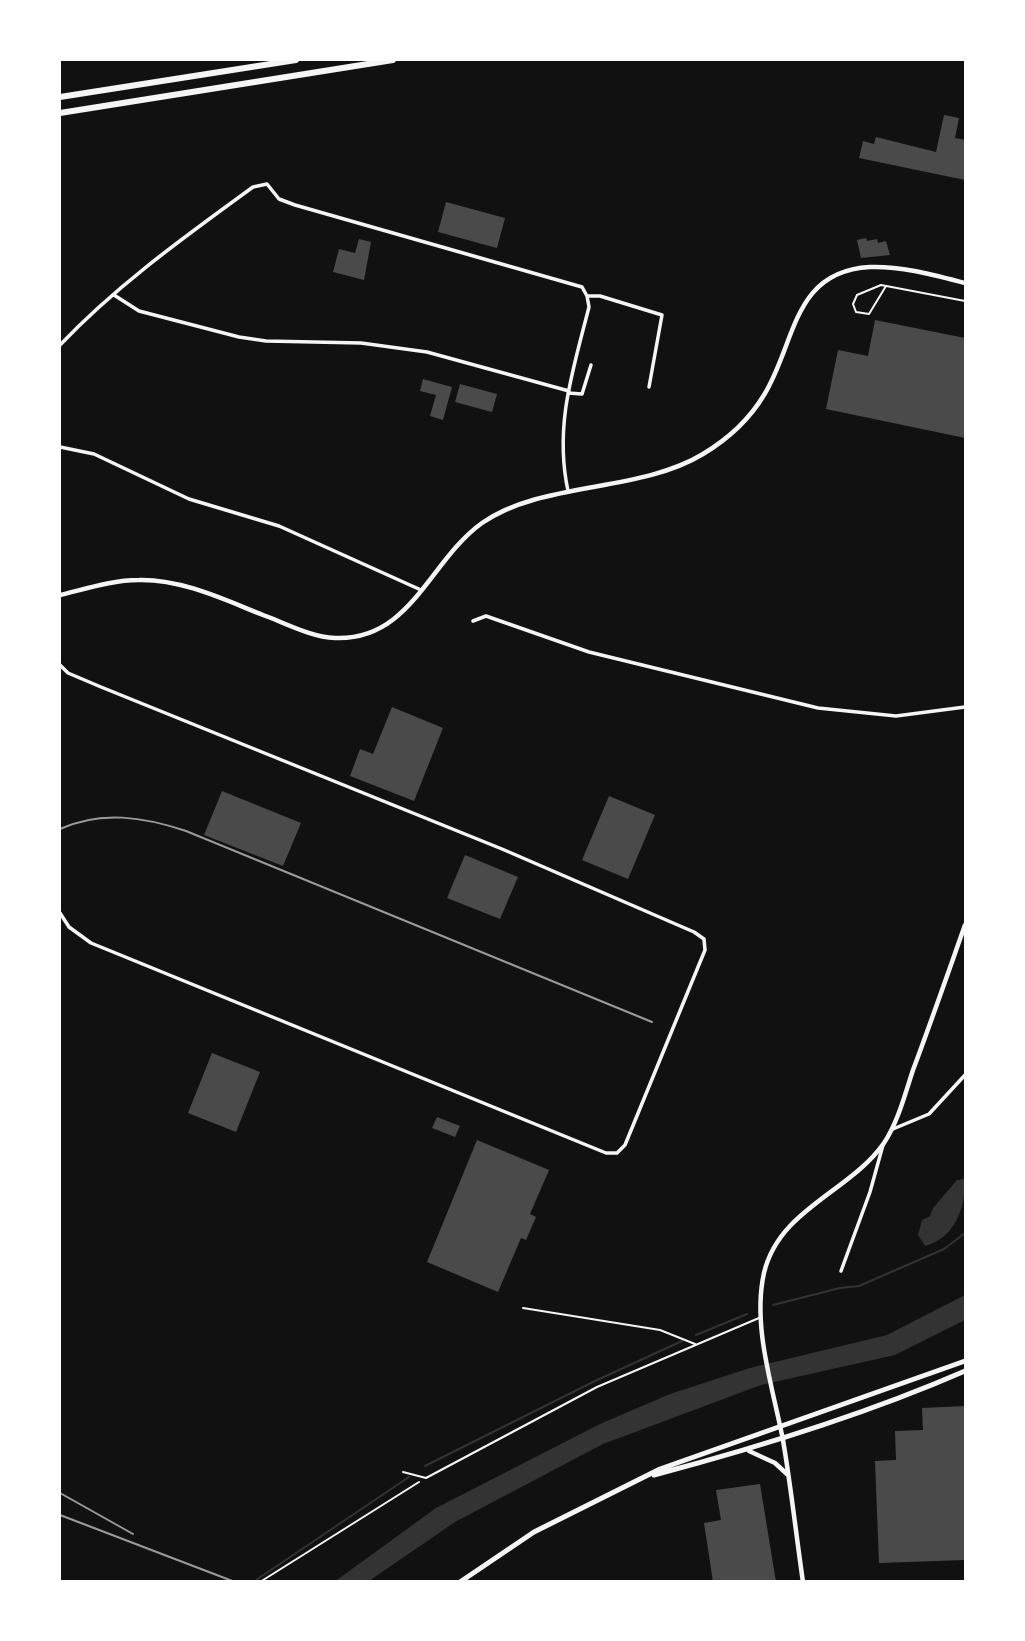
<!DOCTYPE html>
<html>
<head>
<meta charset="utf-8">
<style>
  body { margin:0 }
  #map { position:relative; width:1025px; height:1641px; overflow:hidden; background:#111; font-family:Rubik,sans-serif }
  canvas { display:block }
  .frame { position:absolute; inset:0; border:61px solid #fff; pointer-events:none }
</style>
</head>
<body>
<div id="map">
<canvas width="1025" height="1641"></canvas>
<div class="frame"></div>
</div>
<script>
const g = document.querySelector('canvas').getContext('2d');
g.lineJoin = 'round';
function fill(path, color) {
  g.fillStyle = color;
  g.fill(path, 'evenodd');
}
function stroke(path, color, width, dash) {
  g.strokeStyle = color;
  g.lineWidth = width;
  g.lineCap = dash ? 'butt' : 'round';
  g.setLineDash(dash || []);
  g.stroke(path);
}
fill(new Path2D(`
  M965,1179C966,1207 955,1238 925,1246L918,1235L922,1220L930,1216L933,1208L957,1180Z
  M965,1295V1320L895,1355L761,1385L603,1444L455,1522L369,1581L334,1582L436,1508L600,1424L670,1394L750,1368L887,1335Z`), '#333');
stroke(new Path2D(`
  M773,1305L840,1288L859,1286L944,1249L965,1233
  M696,1335L747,1314
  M425,1466L595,1381L682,1341
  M256,1580L409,1477`), '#333', 2);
fill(new Path2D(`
  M944,115L959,118L955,138L965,140V180L859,158L863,141L874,144L876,137L936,152Z
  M446,202L505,218L497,248L438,232Z
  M866,238L867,241L877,239L878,243L886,241L890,255L861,258L857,240Z
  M359,239L371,242L364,280L333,272L339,249L355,253Z
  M875,320L965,338V438L826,409L838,350L868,356Z
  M423,379L452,387L443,420L430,416L436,395L420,391Z
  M460,384L497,394L492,412L455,402Z
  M392,707L443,728L414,801L350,776L360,749L373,754Z
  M222,791L301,823L283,866L204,835Z
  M609,796L655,815L628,879L582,860Z
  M465,855L518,877L500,919L447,898Z
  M212,1053L260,1072L236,1132L188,1113Z
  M437,1117L460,1126L455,1137L432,1128Z
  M477,1140L549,1170L530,1214L536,1217L526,1240L521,1238L498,1292L427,1262Z
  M965,1406V1560L879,1563L875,1461L896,1460L895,1431L923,1430L922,1408Z
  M760,1484L776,1582H713L704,1523L721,1520L716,1490Z`), '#4a4a4a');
stroke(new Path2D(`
  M260,1582L419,1482`), '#f5f5f5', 2);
stroke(new Path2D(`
  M886,286L869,314L856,312L853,304L857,295L881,285L965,301
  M523,1308L660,1330L695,1344
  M403,1472L426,1478L597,1387L759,1318`), '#f5f5f5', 2);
stroke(new Path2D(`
  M114,295L139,311L239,337L266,341L361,343L427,352L569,391
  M587,296H600L662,315L649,387
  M60,345C118,284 186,236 253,187L267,184L279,199L295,205L582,287L587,296L589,307C573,370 554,426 568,491
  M568,393L582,394L591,365
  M60,447L94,454L189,499L279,526L421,590
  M473,621L486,616L589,652L818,708L896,716L965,707
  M60,665L68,673L101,687L502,849L694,932L704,939L705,950L625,1145L617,1153H606L91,943L69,927L60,913
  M893,1129L929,1114L965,1075
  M841,1271L870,1192L883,1145`), '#f5f5f5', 3.5);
stroke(new Path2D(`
  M60,595C85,589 112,580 139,580C182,579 225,600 263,615C285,623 311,637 335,638C411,641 429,561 482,523C542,481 639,493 703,454C728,439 749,420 764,395C796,343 792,271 870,267C902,266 934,275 965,283
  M749,1451L775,1463L788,1475
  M803,1582C796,1534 791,1487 783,1440C773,1388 752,1326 764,1273C779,1209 850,1192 884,1143C898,1122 905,1094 913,1070C931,1022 948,973 965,925`), '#f5f5f5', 4.5);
stroke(new Path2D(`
  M654,1475C760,1447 864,1415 965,1371
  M460,1582L534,1532L660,1469L965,1361`), '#f5f5f5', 5);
stroke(new Path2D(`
  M60,97L296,60
  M60,113L393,60`), '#f5f5f5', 6);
stroke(new Path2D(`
  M60,829C101,810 144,817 186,831L652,1022
  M60,1493L133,1534
  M60,1515L235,1582`), '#9a9a9a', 2);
</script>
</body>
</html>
